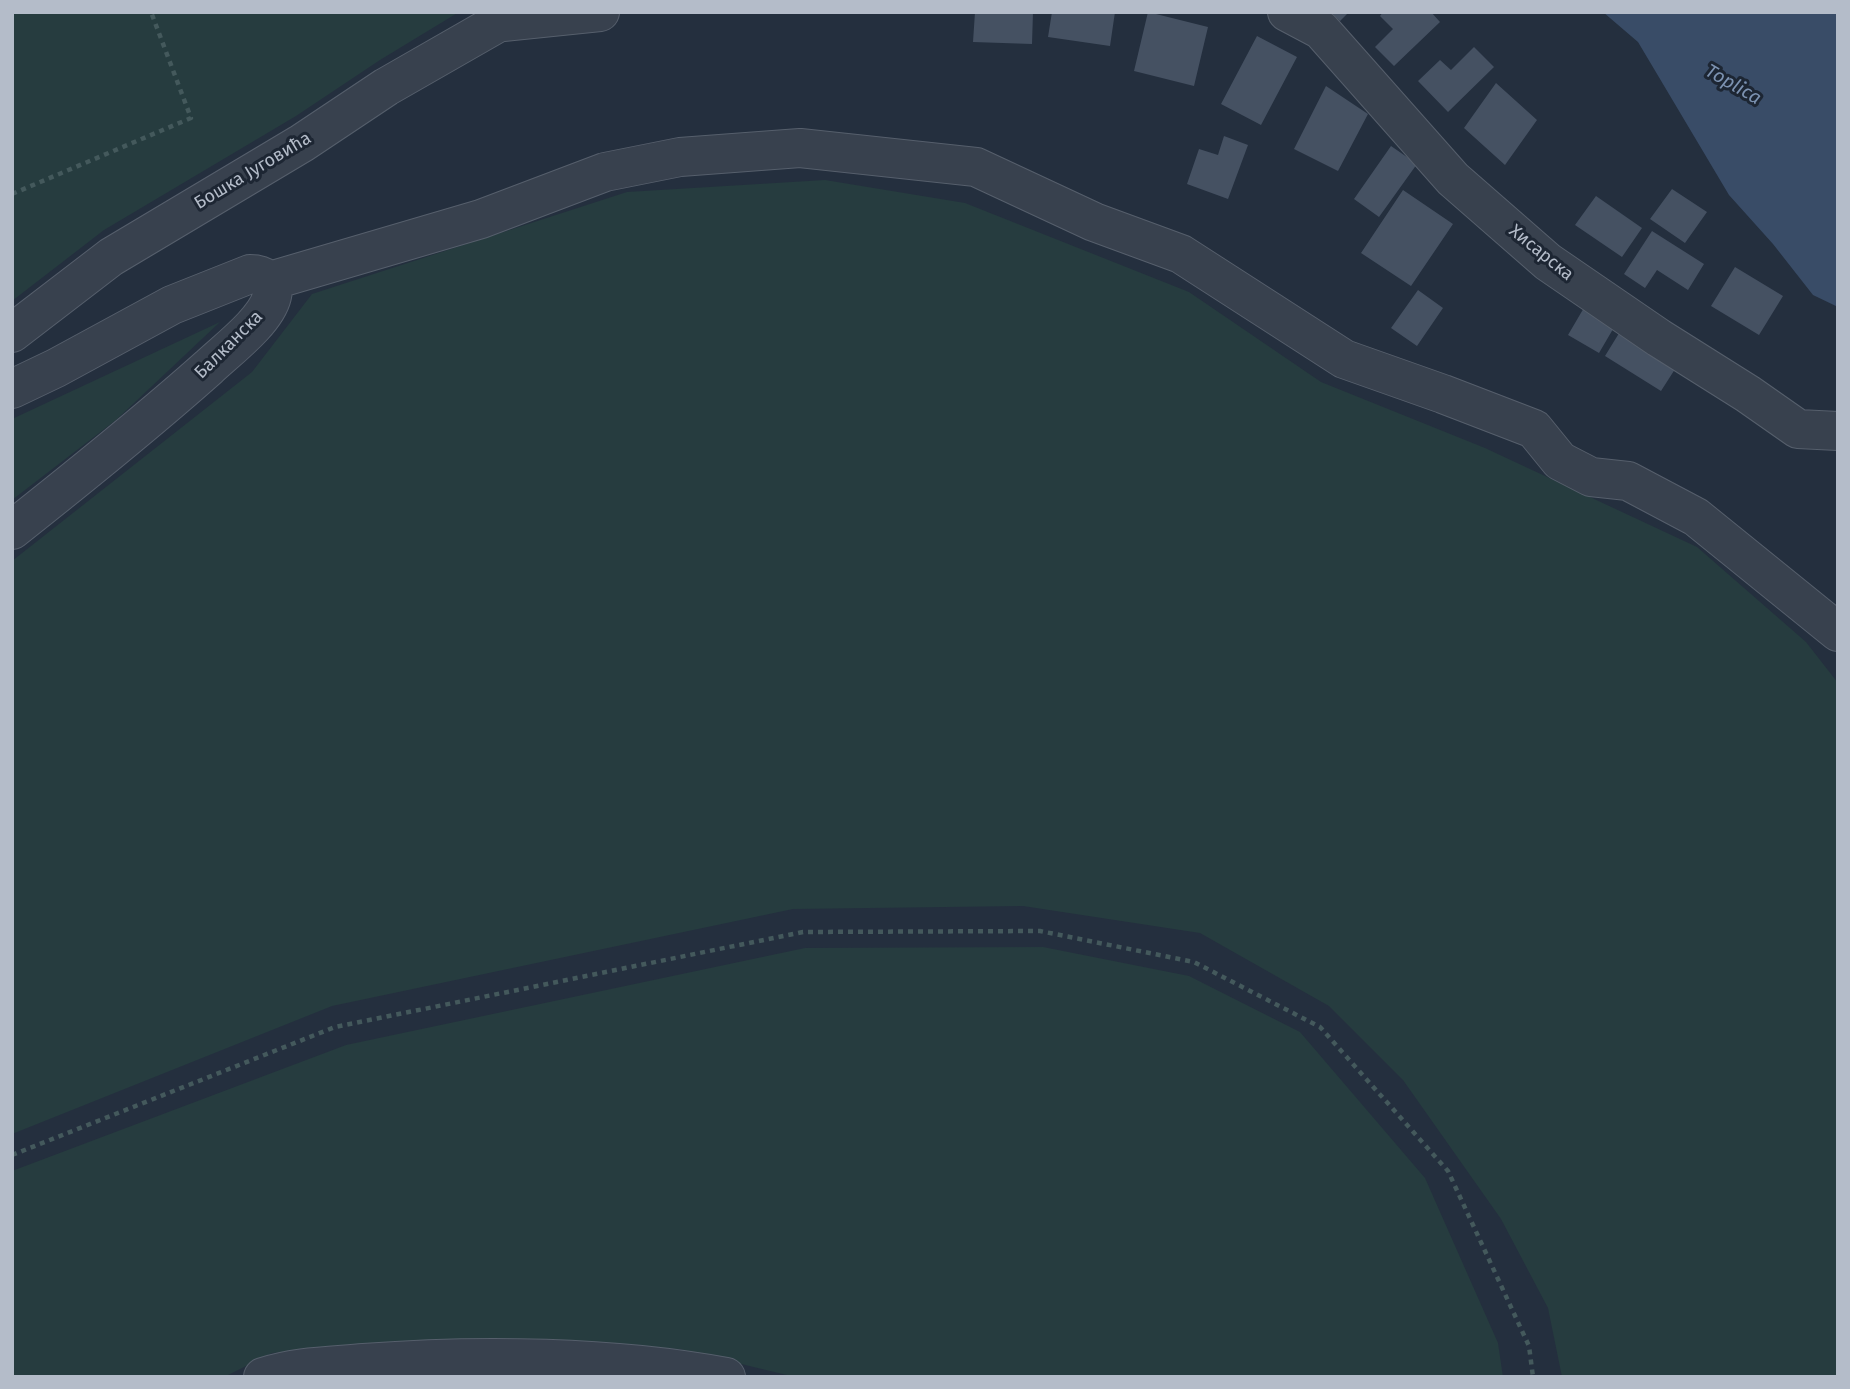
<!DOCTYPE html>
<html>
<head>
<meta charset="utf-8">
<style>
  body { margin:0 }
  #map { position:relative; width:1850px; height:1389px; overflow:hidden; background:#242f3e; font-family:"Fira Sans",sans-serif }
  canvas { display:block }
  .frame { position:absolute; inset:0; border:14px solid #b4bcc9; pointer-events:none }
</style>
</head>
<body>
<div id="map">
<canvas width="1850" height="1389"></canvas>
<div class="frame"></div>
</div>
<script>
const g = document.querySelector('canvas').getContext('2d');
g.lineJoin = 'round';
function fill(path, color) {
  g.fillStyle = color;
  g.fill(path, 'evenodd');
}
function stroke(path, color, width, dash) {
  g.strokeStyle = color;
  g.lineWidth = width;
  g.lineCap = dash ? 'butt' : 'round';
  g.setLineDash(dash || []);
  g.stroke(path);
}
function write(font, color, halo, rows, align = 'center') {
  g.font = font + ' "Fira Sans",sans-serif';
  g.lineWidth = 6;
  g.setLineDash([]);
  g.textBaseline = 'middle';
  g.strokeStyle = halo;
  g.fillStyle = color;
  for (const [text, x, y, turn = 0] of rows) {
    g.save();
    g.translate(x, y);
    g.rotate((+turn || 0) * Math.PI / 180);
    g.textAlign = isNaN(turn) ? turn : align;
    if (halo) g.strokeText(text, 0, 0);
    g.fillText(text, 0, 0);
    g.restore();
  }
}
fill(new Path2D(`
  M12,12H459L380,60L296,116L104,230L12,301Z
  M825,180L965,203L1189,292L1321,382L1485,448L1697,547L1806,642L1838,683V1377H1562L1548,1308L1501,1219L1403,1080L1329,1006L1200,933L1023,906L793,909L332,1006L12,1134V561L252,372L312,294L627,192Z
  M220,322L116,420L12,500V419Z
  M1043,947L1189,976L1300,1032L1425,1178L1498,1343L1503,1377H795L679,1349L401,1341L272,1353L224,1377H12V1171L346,1045L805,948Z`), '#263c3f');
fill(new Path2D(`
  M1603,12H1838V307L1813,295L1773,244L1729,195L1638,42Z`), '#394c67');
fill(new Path2D(`
  M975,12H1033L1032,44L973,42Z
  M1052,12H1115L1110,46L1048,37Z
  M1148,12L1208,27L1194,86L1134,71Z
  M1331,12H1349L1340,21Z
  M1383,12H1431L1440,22L1394,66L1375,47L1393,29L1380,16Z
  M1257,36L1297,57L1261,125L1221,104Z
  M1474,47L1494,67L1448,112L1418,81L1440,60L1451,70Z
  M1496,83L1537,120L1505,165L1464,128Z
  M1326,86L1368,114L1338,171L1294,149Z
  M1224,136L1248,145L1228,199L1187,184L1199,149L1218,155Z
  M1391,146L1417,164L1379,217L1354,199Z
  M1672,189L1707,212L1685,243L1650,219Z
  M1403,190L1453,224L1411,286L1361,253Z
  M1596,196L1642,228L1622,257L1575,225Z
  M1652,231L1704,264L1688,290L1657,270L1645,288L1624,274Z
  M1735,267L1783,296L1759,335L1711,306Z
  M1418,290L1443,308L1417,346L1391,328Z
  M1585,306L1616,324L1599,353L1568,335Z
  M1621,330L1677,366L1661,391L1605,356Z`), '#455162');
const minor = new Path2D(`
  M1287,12L1321,30L1453,179L1548,262L1659,338L1748,394L1798,429L1838,431
  M503,22L600,12
  M270,281L481,219L605,172L680,157L800,148L976,167L1094,222L1181,254L1344,359L1443,394L1534,429L1560,461L1591,477L1628,481L1696,517L1838,632
  M12,333L111,257L302,143L386,87L517,12
  M12,389L56,368L172,305L250,274C263,274 276,281 272,296C266,321 227,350 209,367C145,424 79,477 12,530
  M263,1377C296,1366 330,1366 364,1363C478,1354 614,1356 726,1377`);
stroke(minor, '#565f6c', 40);
stroke(new Path2D(`
  M12,194L191,118L151,12
  M12,1155L335,1027L803,932L1040,931L1194,962L1320,1027L1448,1171L1529,1346L1533,1377`), '#44595c', 4.5, [5, 5]);
stroke(minor, '#38414e', 38);
write('18px', '#b4bcc9', '#1d2633', [
  ["Бошка Југовића",253,171,-31],
  ["Хисарска",1541,253,39],
  ["Балканска",229,345,-45]
]);
write('italic 19px', '#7c92b1', '#1d2633', [
  ["Toplica",1733,85,30]
]);
</script>
</body>
</html>
